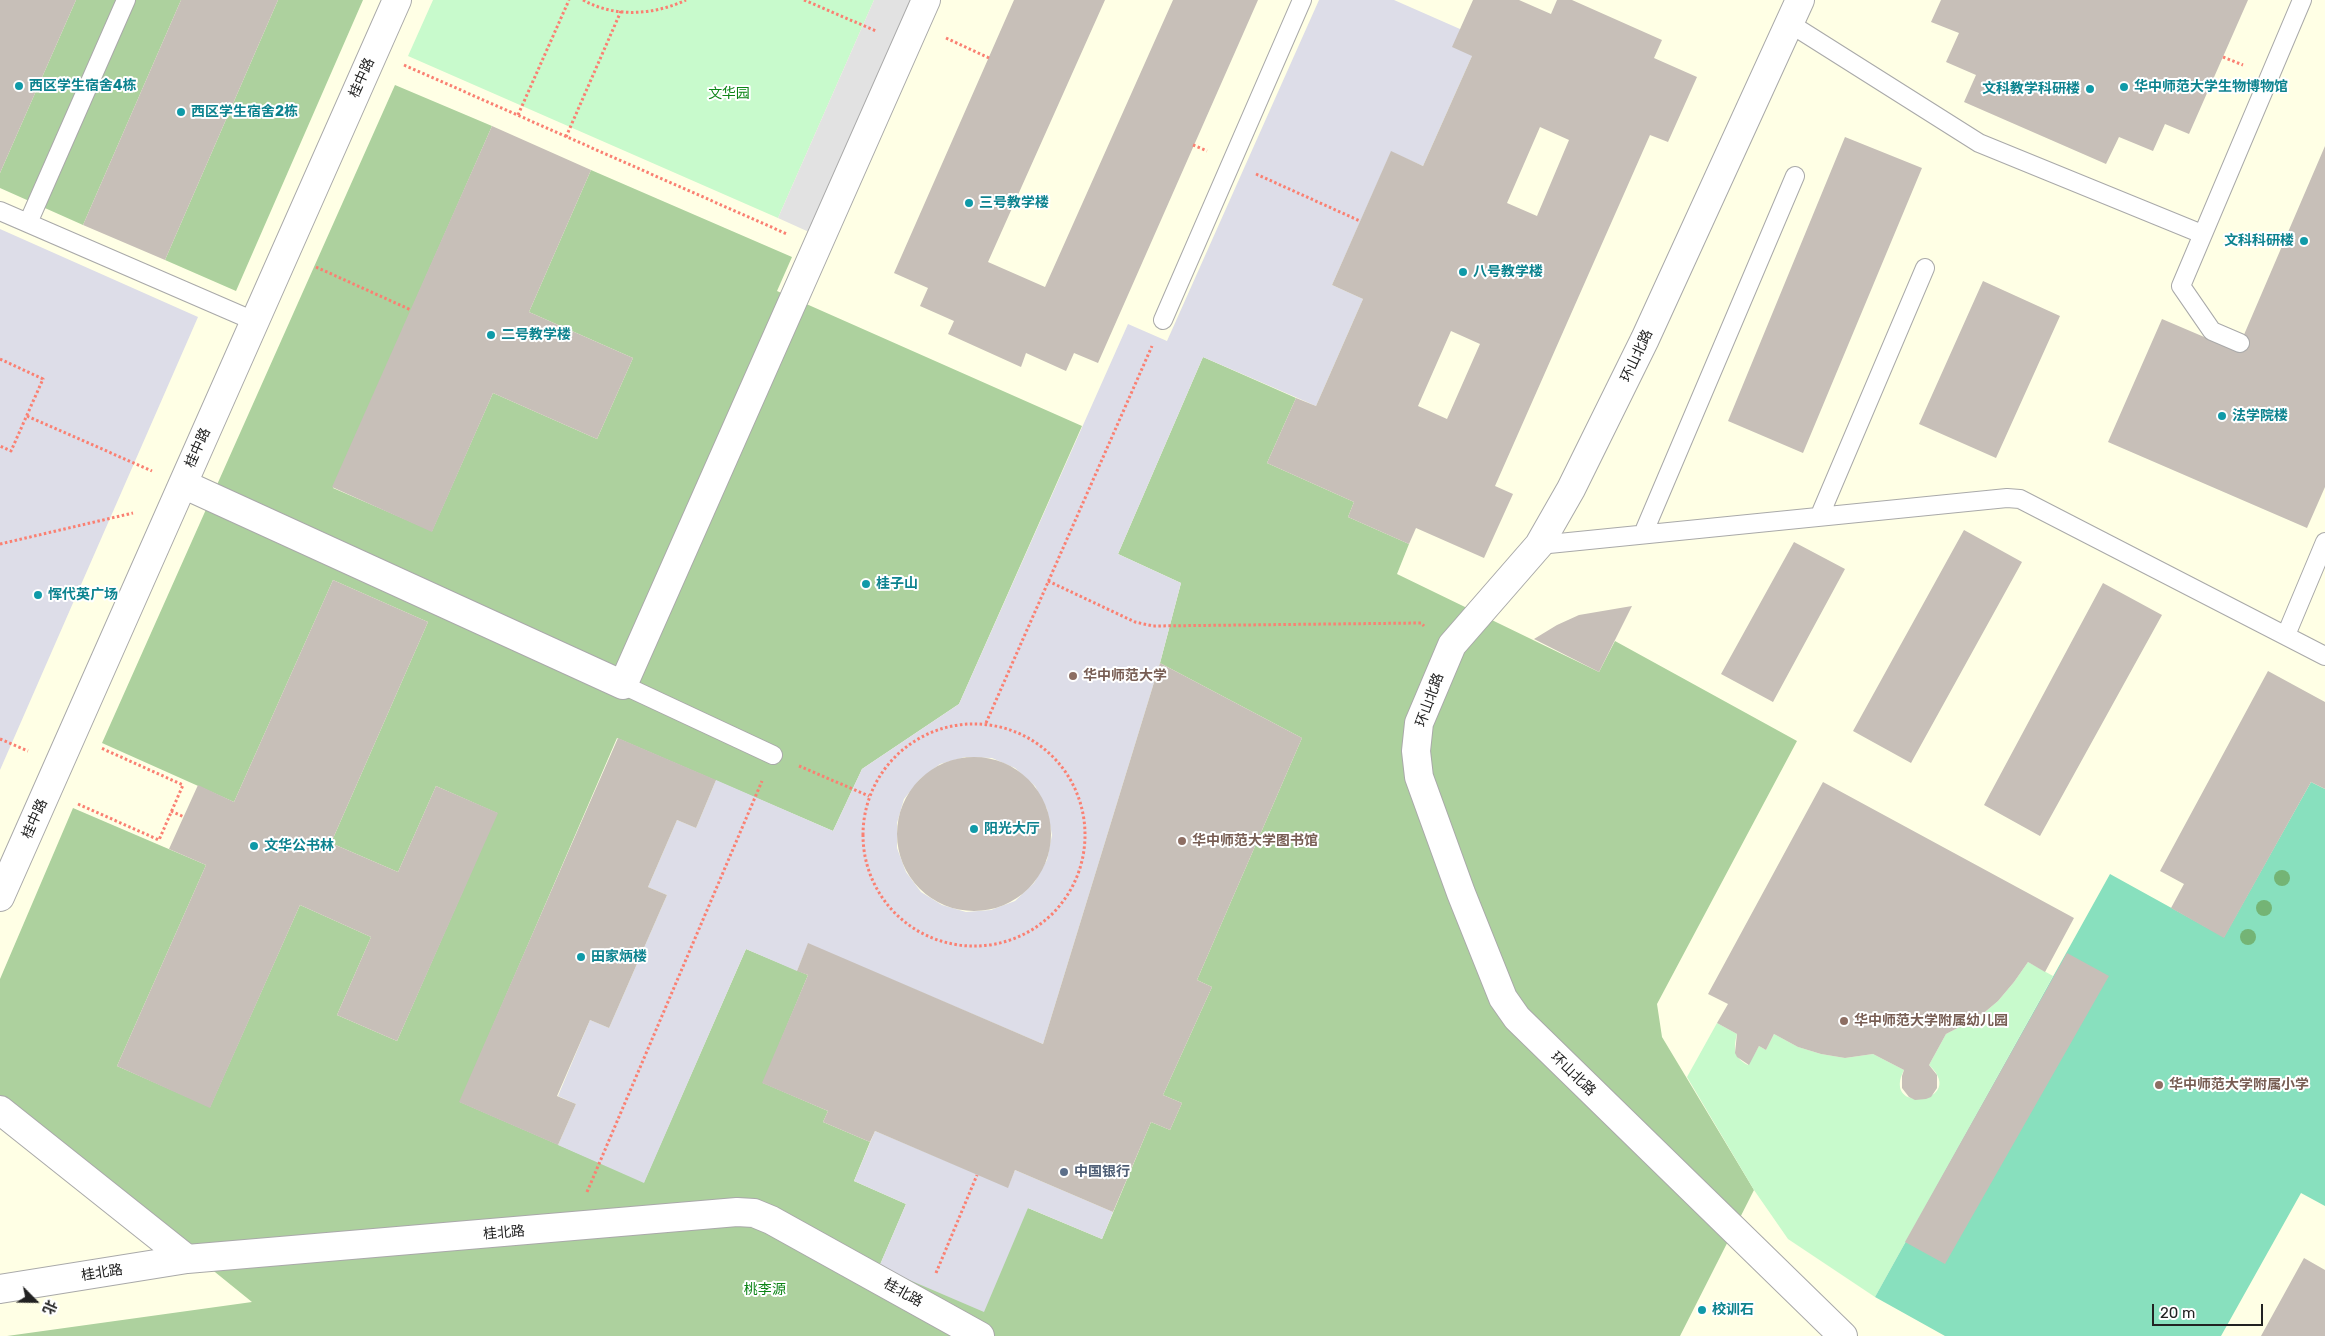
<!DOCTYPE html>
<html>
<head>
<meta charset="utf-8">
<style>
  body { margin:0 }
  #map { position:relative; width:2325px; height:1336px; overflow:hidden; background:#f2efe9; font-family:Rubik,"Noto Sans SC",sans-serif }
  canvas { display:block }
  .north { position:absolute; left:10px; top:1276px; width:50px; height:50px; -webkit-text-stroke:4px #fff; paint-order:stroke; rotate:113deg; font-size:14px; font-weight:700; line-height:20px; text-align:center; color:#222 }
  .north::after { content:''; display:block; margin:auto; width:18px; height:22px; background:#222; clip-path:polygon(50% 0,100% 100%,50% 72%,0 100%) }
  .scale { position:absolute; left:2152px; top:1304px; width:111px; height:22px; box-sizing:border-box; border:2px solid #222; border-top:0; padding-left:6px; font-size:15px; line-height:18px; white-space:nowrap; color:#222; -webkit-text-stroke:4px #fff; paint-order:stroke }
</style>
</head>
<body>
<div id="map">
<canvas width="2325" height="1336"></canvas>
<div class="north">北</div>
<div class="scale">20 m</div>
</div>
<script>
const g = document.querySelector('canvas').getContext('2d');
g.lineJoin = 'round';
function fill(path, color) {
  g.fillStyle = color;
  g.fill(path, 'evenodd');
}
function stroke(path, color, width, dash) {
  g.strokeStyle = color;
  g.lineWidth = width;
  g.lineCap = dash ? 'butt' : 'round';
  g.setLineDash(dash || []);
  g.stroke(path);
}
function write(font, color, halo, rows, align = 'center') {
  g.font = font + ' Rubik,"Noto Sans SC",sans-serif';
  g.lineWidth = 4;
  g.setLineDash([]);
  g.textBaseline = 'middle';
  g.strokeStyle = halo;
  g.fillStyle = color;
  for (const [text, x, y, turn = 0] of rows) {
    g.save();
    g.translate(x, y);
    g.rotate((+turn || 0) * Math.PI / 180);
    g.textAlign = isNaN(turn) ? turn : align;
    if (halo) g.strokeText(text, 0, 0);
    g.fillText(text, 0, 0);
    g.restore();
  }
}
fill(new Path2D(`
  M0,0H2325V1336H0Z`), '#ffffe5');
fill(new Path2D(`
  M76,0H181L83,225L0,188V173Z
  M278,0H363L236,291L165,260Z
  M395,85L492,126L333,488L432,531L493,393L597,439L633,358L529,312L591,170L792,257L777,291L1082,426L959,704L862,769L833,831L617,738L460,1102L644,1182L746,949L808,975L763,1083L828,1111L823,1122L870,1142L854,1181L906,1204L879,1267L1028,1208L1102,1239L1151,1122L1170,1130L1182,1103L1163,1095L1212,987L1197,980L1302,738L1160,663L1181,583L1118,554L1203,357L1296,398L1267,463L1354,502L1348,517L1409,544L1397,574L1599,672L1615,641L1797,741L1657,1004L1662,1037L1754,1190L1680,1336H7L252,1302L0,1098V979L73,808L206,865L117,1066L210,1107L300,905L371,937L337,1015L397,1041L497,813L436,786L398,872L331,843L428,622L333,580L234,802L102,743Z`), '#add19e');
fill(new Path2D(`
  M433,0H874L778,218L408,56Z
  M2028,962L2053,976L1875,1297L1788,1239L1754,1190L1687,1077L1717,1023L1737,1034C1733,1049 1734,1058 1748,1065L1759,1046L1766,1050L1774,1034L1798,1047L1821,1054L1845,1058L1873,1054L1904,1070C1880,1116 1969,1102 1929,1065L1946,1034L1979,1017L1998,1001L2014,982Z`), '#c8facc');
fill(new Path2D(`
  M2311,782L2325,789V1206L2301,1193L2221,1336H1945L1875,1297L2110,874L2224,937Z`), '#88e0be');
fill(new Path2D(`
  M874,0H911L809,232L778,218Z`), '#e2e2e2');
fill(new Path2D(`
  M1319,0H1394L1460,29L1472,56L1423,166L1391,152L1332,285L1363,299L1316,406L1203,357L1118,554L1181,583L1160,663L1043,1044L808,944L797,971L746,949L644,1183L558,1145L576,1104L558,1096L590,1020L609,1028L667,895L648,887L677,820L696,828L716,780L833,831L862,769L959,704L1128,324L1167,341ZM965,757L992,758L1015,768L1035,786L1047,809L1052,835L1047,860L1034,883L1015,901L991,910L966,912L942,905L921,892L906,872L897,848V823L904,799L920,779L940,764Z
  M0,229L198,317L0,770Z
  M875,1131L1008,1187L1015,1170L1113,1212L1102,1239L1028,1208L984,1312L879,1267L906,1204L854,1181Z`), '#dddde8');
fill(new Path2D(`
  M0,0H76L0,173Z
  M181,0H278L165,260L83,225Z
  M1014,0H1105L988,262L1045,287L1173,0H1258L1098,363L1074,353L1066,371L1026,353L1021,367L948,334L954,321L920,306L928,288L894,273Z
  M1473,0H1519L1551,14L1557,0H1572L1662,40L1654,58L1697,77L1668,142L1650,135L1495,486L1513,494L1484,558L1416,528L1409,544L1348,517L1354,502L1267,463L1296,398L1316,406L1363,299L1332,285L1391,151L1423,166L1472,56L1452,47ZM1540,127L1569,140L1537,216L1507,203ZM1451,331L1480,344L1447,419L1418,406Z
  M1941,0H2248L2189,134L2165,124L2153,151L2119,137L2106,164L1964,102L1976,75L1946,62L1959,33L1931,22Z
  M492,126L591,170L529,312L633,358L597,439L493,393L432,532L332,487Z
  M1845,137L1922,168L1803,453L1728,421Z
  M2325,146V487L2307,528L2108,442L2162,319L2237,351Z
  M1983,281L2060,316L1996,458L1919,424Z
  M1964,530L2022,562L1911,763L1853,731Z
  M1794,542L1845,569L1773,702L1721,674Z
  M333,580L428,622L331,843L398,872L436,786L498,813L397,1041L337,1015L371,937L300,905L210,1108L117,1066L206,865L169,849L198,785L234,802Z
  M2103,583L2162,615L2040,836L1984,805Z
  M1632,606L1599,672L1534,639L1557,625L1579,615Z
  M1160,663L1302,738L1197,980L1212,987L1163,1095L1182,1103L1170,1130L1151,1122L1113,1212L1015,1170L1008,1188L875,1131L870,1142L823,1122L828,1111L762,1083L808,975L797,971L808,943L1043,1044Z
  M2268,671L2325,702V789L2311,782L2224,938L2171,908L2184,884L2160,871Z
  M618,738L716,780L696,828L677,820L648,887L667,895L609,1028L590,1020L557,1096L576,1104L558,1145L459,1102Z
  M897 834a77 77 0 1 1 154 0a77 77 0 1 1-154 0Z
  M1823,782L2074,918L2045,972L2028,962L2014,982L1998,1001L1979,1017L1946,1034L1929,1065L1937,1075V1088L1931,1097L1926,1099L1915,1100L1909,1097L1902,1088V1076L1904,1070L1873,1054L1845,1058L1821,1054L1798,1047L1774,1034L1766,1050L1759,1046L1749,1065L1737,1057L1735,1053L1737,1034L1717,1023L1728,1004L1708,994Z
  M2067,953L2109,976L1945,1264L1905,1242Z
  M2304,1258L2325,1270V1336H2261Z`), '#c7bfb8');
const lane = new Path2D(`
  M1789,23L1979,143L2202,234
  M0,211L254,321
  M28,223L126,0
  M1163,320L1302,0
  M2240,343L2212,331L2181,286L2302,0
  M1820,515L1925,268
  M1643,534L1795,176
  M1539,545L2007,498L2020,499L2325,656
  M2286,635L2325,542
  M623,685L773,755`);
const street = new Path2D(`
  M1800,0L1645,339L1571,489L1539,545L1452,645L1419,723L1416,751L1419,777L1461,893L1503,998L1517,1018L1843,1336
  M183,484L623,685L926,0
  M0,897L397,0
  M0,1110L187,1259
  M0,1289L187,1259L737,1212L754,1213L771,1220L980,1336`);
stroke(lane, '#a9a9a9', 20);
stroke(street, '#a9a9a9', 30);
stroke(new Path2D(`
  M583,0C615,18 654,15 686,0
  M804,0L876,31
  M946,38L989,58
  M2223,57L2243,65
  M404,65L787,234
  M518,115L569,0
  M566,137L621,11
  M1193,145L1207,151
  M1256,174L1360,221
  M316,267L411,310
  M0,359L43,379L11,451L0,446
  M27,416L152,471
  M0,544L133,513
  M1048,581L1135,622L1153,626L1421,623L1424,626
  M986,723L1152,346
  M863 835a111 111 0 1 1 222 0a111 111 0 1 1-222 0Z
  M0,739L28,751
  M799,766L869,796
  M78,804L159,840L183,785L101,748
  M171,811L184,817
  M587,1192L762,781
  M936,1273L977,1175`), '#fa8072', 3, [2.5, 2.5]);
stroke(lane, '#fff', 18);
stroke(street, '#fff', 28);
g.fillStyle = '#74b475';
for (const [x, y] of [
  [2282,878],
  [2264,908],
  [2248,937]
]) {
  g.beginPath();
  g.arc(x, y, 8, 0, 2 * Math.PI);
  g.fill();
}
for (const [x, y, r, color] of [
  [19,86,5,"#0f9aa8"],
  [2124,87,5,"#0f9aa8"],
  [2090,89,5,"#0f9aa8"],
  [181,112,5,"#0f9aa8"],
  [969,203,5,"#0f9aa8"],
  [2304,241,5,"#0f9aa8"],
  [1463,272,5,"#0f9aa8"],
  [491,335,5,"#0f9aa8"],
  [2222,416,5,"#0f9aa8"],
  [866,584,5,"#0f9aa8"],
  [38,595,5,"#0f9aa8"],
  [1073,676,5,"#8d6e63"],
  [974,829,5,"#0f9aa8"],
  [1182,841,5,"#8d6e63"],
  [254,846,5,"#0f9aa8"],
  [581,957,5,"#0f9aa8"],
  [1844,1021,5,"#8d6e63"],
  [2159,1085,5,"#8d6e63"],
  [1064,1172,5,"#5c6f8a"],
  [1702,1310,5,"#0f9aa8"]
]) {
  const dot = new Path2D();
  dot.arc(x, y, r, 0, 2 * Math.PI);
  g.fillStyle = color;
  g.fill(dot);
  stroke(dot, '#fff', 2);
}
write('14px', '#222', '#fff', [
  ["桂中路",362,78,-66],
  ["环山北路",1637,356,-65],
  ["桂中路",198,448,-66],
  ["环山北路",1430,700,-70],
  ["桂中路",35,819,-66],
  ["环山北路",1573,1074,44],
  ["桂北路",504,1233,-5],
  ["桂北路",102,1273,-9],
  ["桂北路",903,1293,29]
]);
write('bold 14px', '#0d838f', '#fff', [
  ["西区学生宿舍4栋",29,86],
  ["华中师范大学生物博物馆",2134,87],
  ["文科教学科研楼",2080,89,"right"],
  ["西区学生宿舍2栋",191,112],
  ["三号教学楼",979,203],
  ["文科科研楼",2294,241,"right"],
  ["八号教学楼",1473,272],
  ["二号教学楼",501,335],
  ["法学院楼",2232,416],
  ["桂子山",876,584],
  ["恽代英广场",48,595],
  ["阳光大厅",984,829],
  ["文华公书林",264,846],
  ["田家炳楼",591,957],
  ["校训石",1712,1310]
], 'left');
write('14px', '#0c8416', '#fff', [
  ["文华园",729,94],
  ["桃李源",765,1290]
]);
write('bold 14px', '#785e54', '#fff', [
  ["华中师范大学",1083,676],
  ["华中师范大学图书馆",1192,841],
  ["华中师范大学附属幼儿园",1854,1021],
  ["华中师范大学附属小学",2169,1085]
], 'left');
write('bold 14px', '#4e5e75', '#fff', [
  ["中国银行",1074,1172]
], 'left');
</script>
</body>
</html>
